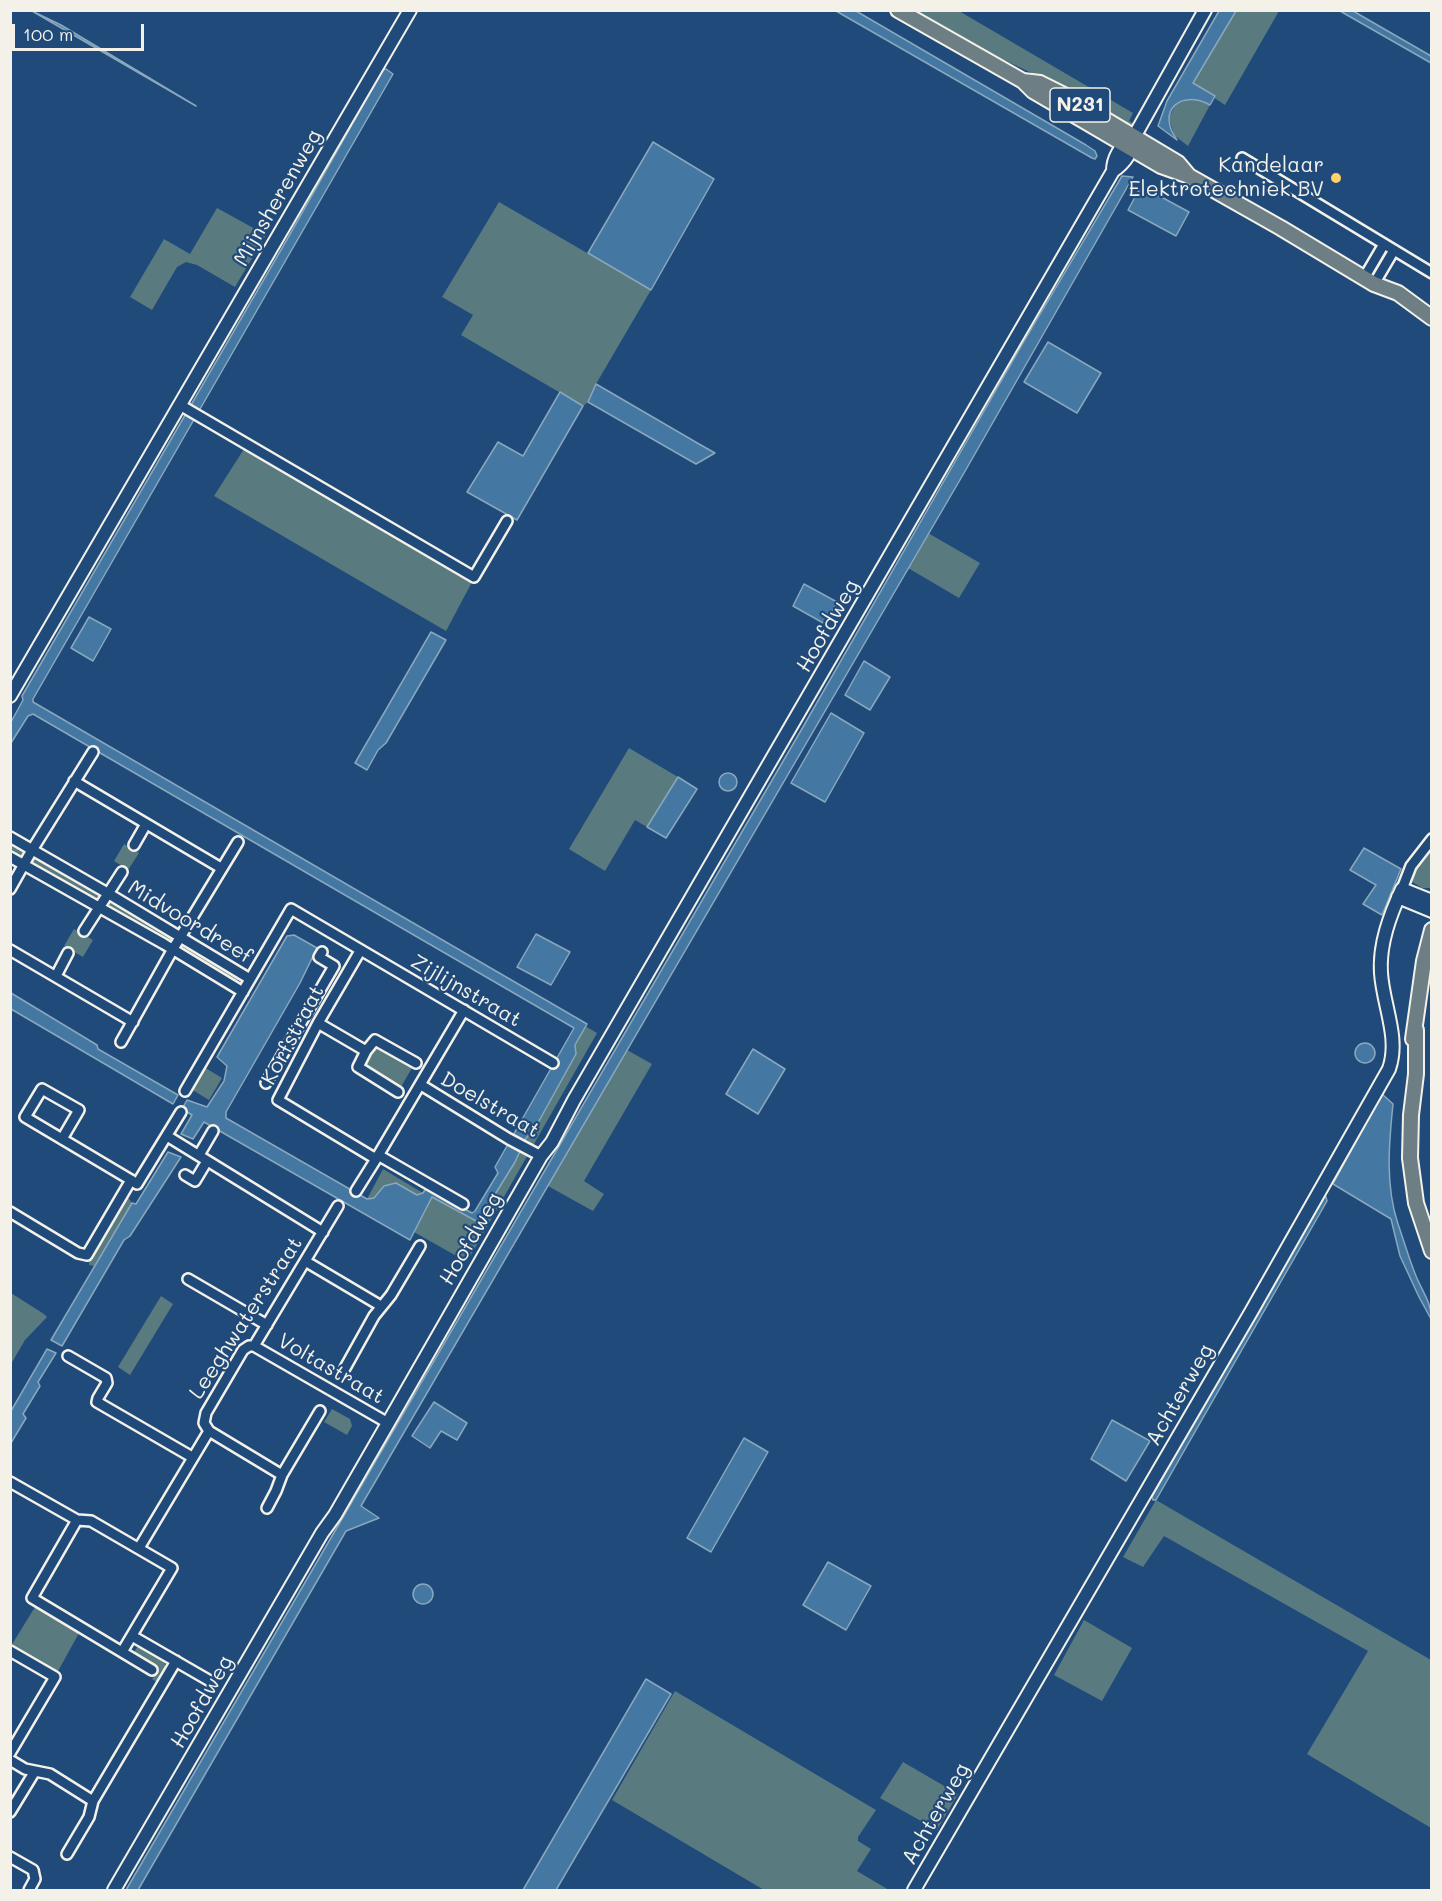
<!DOCTYPE html>
<html>
<head>
<meta charset="utf-8">
<style>
  body { margin:0 }
  #map { position:relative; width:1442px; height:1901px; overflow:hidden; background:#1f4a7a; font-family:Mali,sans-serif }
  canvas { display:block }
  .frame { position:absolute; inset:0; border:12px solid #f4f1e8; pointer-events:none }
  .scale { position:absolute; left:12px; top:24px; width:132px; height:27px; box-sizing:border-box; border:3px solid #f4f1e8; border-top:0; padding-left:8px; font-size:18px; line-height:21px; white-space:nowrap; color:#f4f1e8; -webkit-text-stroke:4px #1f4a7a; paint-order:stroke }
</style>
</head>
<body>
<div id="map">
<canvas width="1442" height="1901"></canvas>
<div class="frame"></div>
<div class="scale">100 m</div>
</div>
<script>
const g = document.querySelector('canvas').getContext('2d');
g.lineJoin = 'round';
function fill(path, color) {
  g.fillStyle = color;
  g.fill(path, 'evenodd');
}
function stroke(path, color, width, dash) {
  g.strokeStyle = color;
  g.lineWidth = width;
  g.lineCap = dash ? 'butt' : 'round';
  g.setLineDash(dash || []);
  g.stroke(path);
}
function write(font, color, halo, rows, align = 'center') {
  g.font = font + ' Mali,sans-serif';
  g.lineWidth = 4.5;
  g.setLineDash([]);
  g.textBaseline = 'middle';
  g.strokeStyle = halo;
  g.fillStyle = color;
  for (const [text, x, y, turn = 0] of rows) {
    g.save();
    g.translate(x, y);
    g.rotate((+turn || 0) * Math.PI / 180);
    g.textAlign = isNaN(turn) ? turn : align;
    if (halo) g.strokeText(text, 0, 0);
    g.fillText(text, 0, 0);
    g.restore();
  }
}
fill(new Path2D(`
  M908,11H959L1133,113L1129,121L1135,124L1131,127L1055,84L947,33Z
  M1236,11H1279L1225,105L1192,83Z
  M1191,98L1210,105L1188,146L1174,135L1169,118L1175,105Z
  M499,202L651,290L596,384L588,402L583,406L461,335L473,315L442,297Z
  M217,208L266,235L235,287L197,265L186,262L177,267L152,310L130,297L164,239L190,254Z
  M244,449L472,582L446,631L214,496Z
  M928,533L980,563L959,598L908,568Z
  M629,748L678,777L647,827L635,820L605,871L569,849Z
  M11,842L240,977L236,983L11,850Z
  M124,844L139,853L128,870L114,861Z
  M1431,849V888H1422L1411,881L1418,864Z
  M74,929L93,940L83,957L64,946Z
  M585,1026L597,1033L467,1262L414,1232L432,1196L478,1222L515,1162L526,1138L534,1130L576,1054L575,1045Z
  M375,1045L413,1066L401,1087L363,1066Z
  M627,1050L652,1064L584,1181L604,1194L593,1211L548,1186Z
  M204,1067L222,1078L209,1100L191,1089Z
  M383,1169L423,1193L417,1195L383,1187L374,1198L367,1199Z
  M127,1196L132,1203L94,1266L89,1265V1261Z
  M11,1293L44,1314L47,1317L25,1340L11,1364Z
  M161,1296L173,1304L130,1375L118,1367Z
  M332,1409L350,1419L352,1426L347,1435L324,1422Z
  M1156,1500L1431,1660V1828L1307,1754L1368,1651L1164,1536L1143,1567L1123,1557Z
  M35,1607L79,1633L57,1673L11,1646Z
  M1084,1620L1132,1648L1102,1701L1054,1675Z
  M139,1644L163,1658L166,1668L158,1683L152,1679L158,1671L155,1667L133,1654Z
  M675,1691L876,1810L858,1837V1841L871,1849L857,1871L889,1890H764L612,1800Z
  M903,1762L958,1794L937,1830L880,1798Z`), '#597b80');
const water = new Path2D(`
  M32,11L61,25L196,106Z
  M836,11H856L1086,145L1095,151L1097,156L1095,159L1092,158Z
  M1219,11H1236L1193,83L1215,96L1210,105C1180,89 1156,111 1177,140L1158,126L1167,101Z
  M1340,11H1353L1431,56V63Z
  M386,69L393,74L33,699V702L587,1024L575,1045L576,1054L534,1130L526,1138L515,1162L478,1222L432,1197L410,1240L204,1122L193,1139L181,1134L192,1115L182,1109L187,1100L207,1107L224,1081L227,1066L217,1057L287,936L294,935L317,948L300,983L226,1112V1118L367,1199L374,1198L384,1186L396,1183L417,1195L423,1193L426,1188L472,1213L475,1211L498,1173L495,1167L574,1028L33,714L28,716L11,743V722L23,700L22,696L285,243L383,70Z
  M653,142L714,179L651,290L588,253Z
  M1122,176L1133,177L964,473L361,1506L379,1518L346,1531L138,1890H126L803,727L1023,343Z
  M1141,186L1189,212L1176,236L1128,210Z
  M1048,342L1101,373L1077,413L1024,382Z
  M596,384L699,444L715,453L696,464L588,402Z
  M560,392L583,406L517,520L467,492L498,442L523,456Z
  M804,584L837,602L825,624L793,606Z
  M89,617L111,629L93,661L71,648Z
  M431,632L446,640L386,743L378,750L367,770L355,763Z
  M864,661L890,677L870,710L845,695Z
  M831,713L864,733L825,802L791,783Z
  M719 782a9 9 0 1 1 18 0a9 9 0 1 1-18 0Z
  M678,777L697,789L666,838L647,827Z
  M1364,848L1401,869L1382,915L1363,904L1376,885L1350,870Z
  M536,934L570,952L551,985L517,967Z
  M11,993L97,1045L98,1049L178,1095L173,1104L11,1009Z
  M1355 1053a10 10 0 1 1 20 0a10 10 0 1 1-20 0Z
  M753,1049L785,1069L758,1114L726,1094Z
  M1382,1094L1393,1104C1389,1143 1385,1185 1398,1224C1404,1241 1409,1259 1416,1276C1422,1291 1432,1303 1431,1319L1419,1297L1400,1256L1391,1219L1333,1184Z
  M168,1152L181,1157L130,1236L124,1240L62,1346L51,1340L132,1203L136,1204Z
  M1323,1196L1326,1197L1327,1201L1156,1500H1153L1152,1497Z
  M47,1349L56,1353L38,1382L40,1386L23,1414L26,1418L11,1443V1411Z
  M434,1402L467,1423L457,1440L441,1431L430,1448L412,1436Z
  M1112,1420L1150,1441L1126,1481L1091,1459Z
  M744,1438L768,1452L711,1552L687,1538Z
  M828,1562L871,1586L846,1630L803,1605Z
  M413 1594a10 10 0 1 1 20 0a10 10 0 1 1-20 0Z
  M646,1679L671,1694L556,1890H523Z`);
fill(water, '#4477a1');
stroke(water, '#8aa8bd', 1.5);
const street = new Path2D(`
  M1242,158L1432,273
  M1364,278L1384,244
  M1374,284L1394,250
  M180,405L474,577L507,521
  M74,781L221,868
  M10,837L109,894L250,979
  M134,845L146,824
  M10,857L164,944L243,992
  M10,889L32,850L93,752
  M1402,889L1411,866L1432,839
  M84,931L122,872
  M10,950L133,1022
  M56,976L68,953
  M318,1023L366,1051
  M121,1042L173,949L238,842
  M266,1083L334,966L319,957L322,952
  M421,1085L509,1139L541,1156
  M185,1091L291,909L553,1063
  M398,1092L358,1067L366,1051L375,1040L416,1063
  M167,1136L323,1232
  M62,1139L79,1110L42,1089L25,1117L131,1180
  M199,1155L213,1131
  M378,1155L463,1204
  M376,1159L464,1010
  M185,1175L195,1181L207,1161
  M356,1191L376,1159L278,1100L318,1023L360,951
  M10,1212L78,1253L87,1255L131,1180L137,1184L181,1112
  M305,1261L381,1306
  M188,1279L267,1325
  M254,1346L388,1423
  M68,1356L106,1378L107,1383L98,1398L97,1402L192,1457
  M345,1368L374,1316L391,1295L420,1246
  M209,1431L282,1475
  M10,1482L77,1520L91,1521L172,1568L122,1652
  M267,1508L276,1491L282,1475L320,1411
  M77,1520L32,1598L152,1670
  M139,1548L209,1431L204,1423L206,1413L243,1350L249,1346H254L338,1206
  M132,1636L210,1681
  M10,1651L55,1677L10,1753
  M10,1760L25,1769L50,1774L93,1801
  M10,1812L35,1771
  M67,1854L89,1817L93,1801L176,1661
  M10,1857L33,1870L35,1879L29,1890`);
const secondary = new Path2D(`
  M1113,171C1113,158 1120,147 1130,140
  M10,696L410,10
  M1398,897L1432,911
  M114,1890L322,1533L335,1515L388,1423L541,1156L552,1142L574,1100L1113,171C1126,162 1131,153 1134,137L1205,10
  M914,1890L1251,1312L1389,1069C1400,1038 1383,1005 1381,973C1379,944 1390,915 1402,889L1432,901`);
const primary = new Path2D(`
  M898,10L1023,81L1033,91L1161,166L1189,176L1281,228L1374,284L1398,293L1432,318
  M1023,81L1040,83L1066,96L1178,163L1189,176
  M1416,1030V1074L1411,1115L1410,1158L1416,1203L1432,1251
  M1413,1039L1424,961L1432,930`);
stroke(street, '#f4f1e8', 14);
stroke(secondary, '#f4f1e8', 16);
stroke(primary, '#f4f1e8', 18);
stroke(street, '#1f4a7a', 9);
stroke(secondary, '#1f4a7a', 12);
stroke(primary, '#6d7e84', 14);
for (const [x, y, r, color] of [
  [1336,178,6,"#ffd166"]
]) {
  const dot = new Path2D();
  dot.arc(x, y, r, 0, 2 * Math.PI);
  g.fillStyle = color;
  g.fill(dot);
  stroke(dot, '#1f4a7a', 2);
}
for (const [x, y, w] of [
  [1080,105,60]
]) {
  const box = new Path2D();
  box.roundRect(x - w / 2, y - 17, w, 34, 4.5);
  g.fillStyle = '#1f4a7a';
  g.fill(box);
  stroke(box, '#f4f1e8', 1.5);
}
write('bold 20px', '#f4f1e8', null, [
  ["N231",1080,105]
]);
write('21px', '#f4f1e8', '#1f4a7a', [
  ["Kandelaar",1324,166],
  ["Elektrotechniek BV",1324,190]
], 'right');
write('21px', '#f4f1e8', '#1f4a7a', [
  ["Mijnsherenweg",278,198,-60],
  ["Hoofdweg",828,626,-60],
  ["Midvoordreef",190,922,31],
  ["Zijlijnstraat",466,991,30],
  ["Korfstraat",293,1035,-62],
  ["Doelstraat",490,1105,30],
  ["Hoofdweg",471,1239,-60],
  ["Leeghwaterstraat",246,1318,-57],
  ["Voltastraat",331,1369,30],
  ["Achterweg",1180,1395,-60],
  ["Hoofdweg",202,1702,-60],
  ["Achterweg",936,1814,-60]
]);
</script>
</body>
</html>
